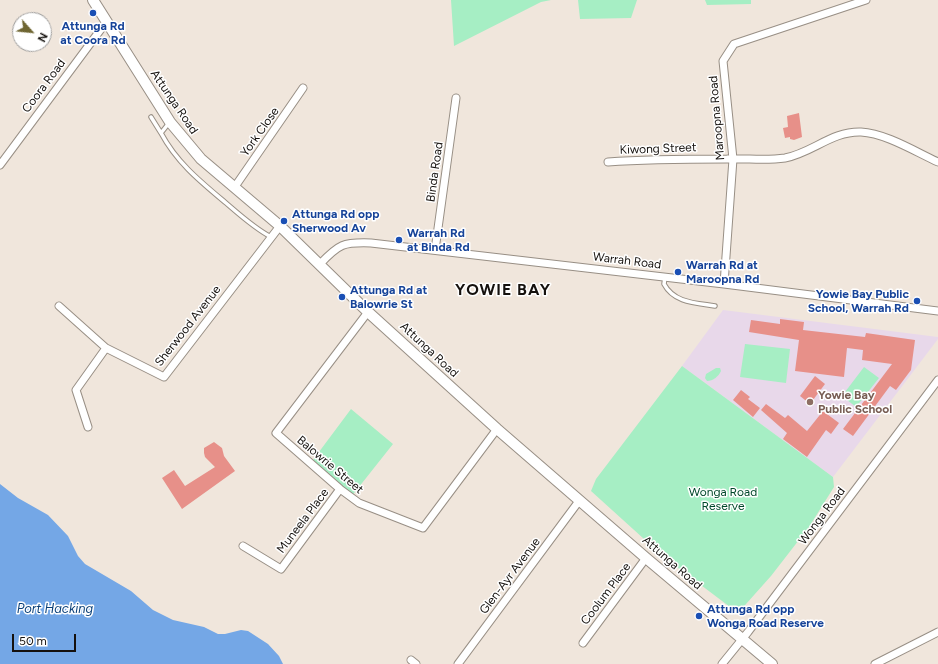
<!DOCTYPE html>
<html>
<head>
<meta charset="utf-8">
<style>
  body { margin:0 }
  #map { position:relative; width:938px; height:664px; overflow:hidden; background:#f0e6dc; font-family:Figtree,sans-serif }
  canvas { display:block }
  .north { position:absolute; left:12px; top:12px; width:40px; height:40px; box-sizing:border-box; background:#fff; border:1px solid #a1a09f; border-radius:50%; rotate:117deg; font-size:11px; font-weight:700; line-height:16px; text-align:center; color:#15110e }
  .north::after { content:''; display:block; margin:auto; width:14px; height:18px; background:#6f6632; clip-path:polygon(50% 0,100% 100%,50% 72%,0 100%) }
  .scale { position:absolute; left:12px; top:634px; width:64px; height:18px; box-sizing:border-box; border:2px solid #15110e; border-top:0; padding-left:5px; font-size:12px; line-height:14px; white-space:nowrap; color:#15110e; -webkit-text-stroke:3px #fff; paint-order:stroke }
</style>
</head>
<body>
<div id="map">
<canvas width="938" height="664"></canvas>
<div class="north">N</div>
<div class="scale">50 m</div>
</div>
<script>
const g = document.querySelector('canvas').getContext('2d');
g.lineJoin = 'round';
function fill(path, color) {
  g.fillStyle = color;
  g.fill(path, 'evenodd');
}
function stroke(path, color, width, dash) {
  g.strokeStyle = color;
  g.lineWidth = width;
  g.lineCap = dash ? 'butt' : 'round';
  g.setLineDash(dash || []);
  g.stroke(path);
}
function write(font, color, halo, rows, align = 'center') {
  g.font = font + ' Figtree,sans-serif';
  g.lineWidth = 3;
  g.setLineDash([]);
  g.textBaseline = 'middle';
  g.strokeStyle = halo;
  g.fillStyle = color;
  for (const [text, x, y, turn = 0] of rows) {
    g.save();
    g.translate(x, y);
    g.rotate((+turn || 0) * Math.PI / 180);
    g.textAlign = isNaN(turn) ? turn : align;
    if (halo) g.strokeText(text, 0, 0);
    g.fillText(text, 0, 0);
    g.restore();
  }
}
fill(new Path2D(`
  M723,310L938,337V339L833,477L682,366Z`), '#e8d8ea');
fill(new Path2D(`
  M451,0H551L541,2L454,46Z
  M578,0H637L631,18L580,19Z
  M705,0H751V4L707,5Z
  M745,344L790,349L786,383L740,377Z
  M682,366L833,477L834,487L809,527L771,576L738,613L665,558L591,491L596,479Z
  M864,367L879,378L856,407L842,396Z
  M716,368H720L721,371C719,376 713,381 707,381L705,378L706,374Z
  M351,409L393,444L351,497L310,464Z`), '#a6eec4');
fill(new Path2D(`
  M0,484L18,498L48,515L68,536L78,556L85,564L131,591L153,610L173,620L204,627L218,634H225L241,630L248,631L268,644L279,656L283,664H0Z`), '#74a7e6');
fill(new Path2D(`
  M799,113L802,137L794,140L790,139V137L785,138L783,128L788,127L787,116Z
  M780,319L804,322L803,330L865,337L866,333L915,340L911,370L896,390L890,386L853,436L843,429L892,364L862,360L863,350L847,348L844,377L795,371L799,340L749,332L751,320L780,324Z
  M815,376L825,384L810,404L800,396Z
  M741,390L750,397L748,399L760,408L753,417L733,400Z
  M766,404L785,418L788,415L807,431L823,411L839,423L831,434L826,430L807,457L783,439L787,433L761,410Z
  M214,442L222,448L224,456L235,471L182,509L162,478L174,470L185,486L215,467L205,457L204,453V448Z`), '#e79089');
const lane = new Path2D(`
  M151,117L161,133
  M169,123L161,133C177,163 201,182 226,203C240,215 254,228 271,237
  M665,277L664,284C674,303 696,303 715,306`);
const street = new Path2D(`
  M608,162C648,159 687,159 727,159C746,158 765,161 785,158C812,153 832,131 861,132C885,133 916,152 938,162
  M0,165L107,21
  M234,188L303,88
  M435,250L456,98
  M320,264C339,244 343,242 371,243L724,284L938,311
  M724,284L733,159L723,61L734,44L866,0
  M59,306L106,348
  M368,312L276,433L340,489L359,503L423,528L497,429
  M88,427L76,390L106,348L164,377L280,226
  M243,546L281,569L340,489
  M583,643L646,558
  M411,660L416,664
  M458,664L579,501
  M722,664L748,632L938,380
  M875,664L938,632`);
const secondary = new Path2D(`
  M93,0L170,122L201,159L280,226L368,312L497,429L646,558L772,664`);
stroke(lane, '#988f85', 5.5);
stroke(street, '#988f85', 9);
stroke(secondary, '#988f85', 12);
stroke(lane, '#fff', 3.5);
stroke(street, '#fff', 7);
stroke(secondary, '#fff', 10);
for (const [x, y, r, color] of [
  [93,13,4,"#1a4fb4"],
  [284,221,4,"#1a4fb4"],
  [399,240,4,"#1a4fb4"],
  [678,272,4,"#1a4fb4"],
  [342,297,4,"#1a4fb4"],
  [917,301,4,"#1a4fb4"],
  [810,402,4,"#8d6e63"],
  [699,616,4,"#1a4fb4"]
]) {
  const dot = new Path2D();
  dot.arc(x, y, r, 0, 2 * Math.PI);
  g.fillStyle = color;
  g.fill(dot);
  stroke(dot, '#fff', 1.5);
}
write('bold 12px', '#164399', '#fff', [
  ["Attunga Rd",93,26,"center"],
  ["at Coora Rd",93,40,"center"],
  ["Attunga Rd opp",292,214],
  ["Sherwood Av",292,228],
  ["Warrah Rd",407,233],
  ["at Binda Rd",407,247],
  ["Warrah Rd at",686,265],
  ["Maroopna Rd",686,279],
  ["Attunga Rd at",350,290],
  ["Balowrie St",350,304],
  ["Yowie Bay Public",909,294,"right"],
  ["School, Warrah Rd",909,308,"right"],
  ["Attunga Rd opp",707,609],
  ["Wonga Road Reserve",707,623]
], 'left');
write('12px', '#15110e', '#fff', [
  ["Coora Road",44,86,-53],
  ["Attunga Road",174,102,56],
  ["Maroopna Road",717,118,-95],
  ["York Close",260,132,-55],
  ["Kiwong Street",658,149,-2],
  ["Binda Road",435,172,-82],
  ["Warrah Road",627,261,7],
  ["Sherwood Avenue",188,326,-52],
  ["Attunga Road",429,350,43],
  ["Balowrie Street",330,465,40],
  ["Wonga Road",822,516,-53],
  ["Muneela Place",303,521,-53],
  ["Attunga Road",672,563,41],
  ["Glen-Ayr Avenue",510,576,-53],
  ["Coolum Place",606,594,-53]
]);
write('bold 12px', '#785e54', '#fff', [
  ["Yowie Bay",818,395],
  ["Public School",818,409]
], 'left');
write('12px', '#00482a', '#fff', [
  ["Wonga Road",723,492],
  ["Reserve",723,506]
]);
write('italic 13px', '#093f78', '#fff', [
  ["Port Hacking",55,609]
]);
g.letterSpacing = '1px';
write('bold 16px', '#15110e', '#fff', [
  ["YOWIE BAY",503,290]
]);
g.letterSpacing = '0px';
</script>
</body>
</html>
